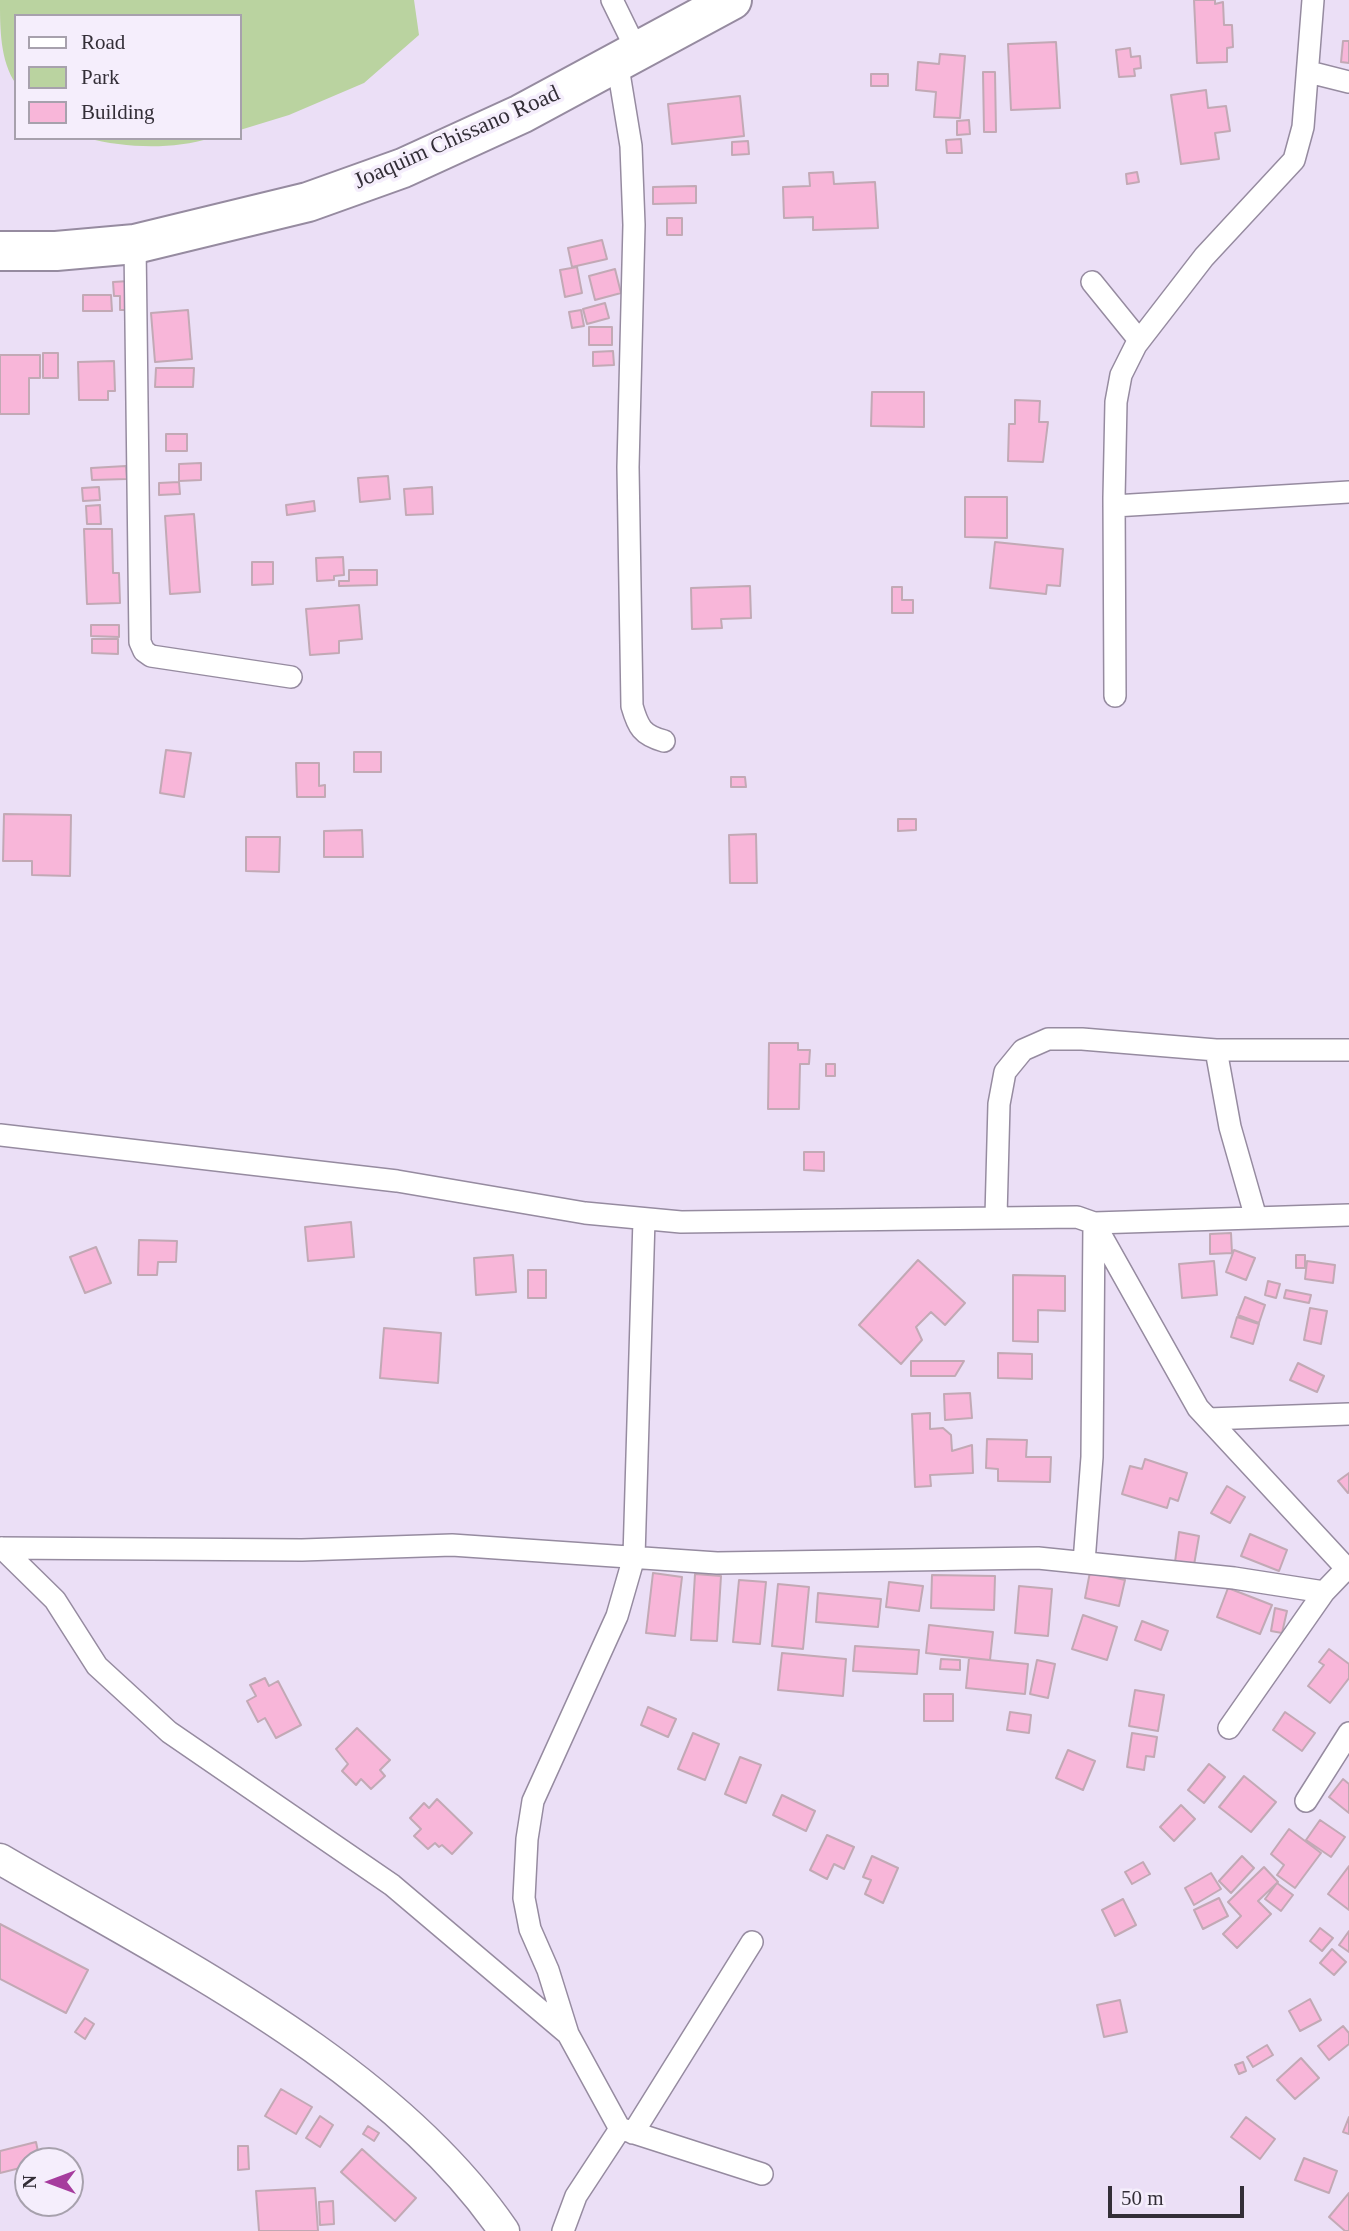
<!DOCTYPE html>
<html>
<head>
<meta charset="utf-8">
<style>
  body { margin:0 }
  #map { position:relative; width:1349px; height:2231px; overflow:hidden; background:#ebdff6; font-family:Georgia,serif }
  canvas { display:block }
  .legend { position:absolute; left:14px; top:14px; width:228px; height:126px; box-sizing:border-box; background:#f5eefc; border:2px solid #a7a1ad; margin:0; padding:9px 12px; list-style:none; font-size:21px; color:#332e37 }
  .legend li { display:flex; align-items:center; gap:14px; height:35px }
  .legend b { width:35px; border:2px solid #a7a1ad }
  .north { position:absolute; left:14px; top:2147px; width:70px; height:70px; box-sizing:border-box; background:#f5eefc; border:2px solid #a7a1ad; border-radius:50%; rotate:270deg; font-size:19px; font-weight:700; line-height:28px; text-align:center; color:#332e37 }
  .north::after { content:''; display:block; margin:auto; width:24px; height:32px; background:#a63c9e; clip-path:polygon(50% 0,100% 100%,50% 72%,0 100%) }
  .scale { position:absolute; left:1108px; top:2186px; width:136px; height:32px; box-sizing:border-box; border:4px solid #332e37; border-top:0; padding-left:9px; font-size:21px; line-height:24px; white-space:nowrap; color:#332e37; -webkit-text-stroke:5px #f5eefc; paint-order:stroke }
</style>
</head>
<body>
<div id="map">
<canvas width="1349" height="2231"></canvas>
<ul class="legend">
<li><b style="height:9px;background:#fff"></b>Road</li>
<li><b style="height:19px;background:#bad3a0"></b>Park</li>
<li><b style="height:19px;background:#f8b6d9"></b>Building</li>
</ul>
<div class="north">N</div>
<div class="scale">50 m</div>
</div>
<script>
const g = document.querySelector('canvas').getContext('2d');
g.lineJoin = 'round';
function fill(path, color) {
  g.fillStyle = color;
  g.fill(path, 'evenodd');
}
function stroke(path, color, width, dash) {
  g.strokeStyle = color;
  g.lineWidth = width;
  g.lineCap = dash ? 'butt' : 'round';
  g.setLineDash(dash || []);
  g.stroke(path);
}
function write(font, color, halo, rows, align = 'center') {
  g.font = font + ' Georgia,serif';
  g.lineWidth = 7;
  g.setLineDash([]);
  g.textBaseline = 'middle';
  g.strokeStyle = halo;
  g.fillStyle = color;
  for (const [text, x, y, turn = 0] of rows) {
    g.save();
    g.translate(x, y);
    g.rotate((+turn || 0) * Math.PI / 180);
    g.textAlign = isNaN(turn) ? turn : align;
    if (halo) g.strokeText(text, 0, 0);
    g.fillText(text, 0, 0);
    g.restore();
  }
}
fill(new Path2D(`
  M0,0H414L419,35L364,83L289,115L240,130V16H16V84C0,61 0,28 0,0Z
  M86,138H211C171,150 126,148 86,138Z`), '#bad3a0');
const building = new Path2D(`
  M1194,0H1215V4L1223,2L1224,25H1232L1233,47L1227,48V62L1197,63Z
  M1343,41H1349V63L1341,62Z
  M1056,42L1060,108L1011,110L1008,44Z
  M1130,48L1131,57L1140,56L1141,68L1134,69L1135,76L1119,77L1116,50Z
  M940,54L965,56L960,118L934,117L936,92L916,90L918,62L939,64Z
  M983,72H995L996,132H984Z
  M871,74H888V86H871Z
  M1206,90L1208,108L1226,106L1230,131L1215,133L1219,159L1181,164L1171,95Z
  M740,96L744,136L672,144L668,104Z
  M969,120L970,134L957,135V121Z
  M961,139L962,153H947L946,140Z
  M748,141L749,154L732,155V142Z
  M833,172L834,184L875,182L878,228L813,230V217L784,218L783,187L810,186L809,173Z
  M1137,172L1139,182L1127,184L1126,174Z
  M696,186V203L653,204V187Z
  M667,218H682V235H667Z
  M602,240L607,259L572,267L568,248Z
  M577,267L582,293L565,297L560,270Z
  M615,269L621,293L595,300L589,276Z
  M129,281L131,310H120V296H114L113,282Z
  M83,295H111L112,311H83Z
  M605,303L609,318L587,324L583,309Z
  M188,310L192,359L155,362L151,313Z
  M581,310L584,326L572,328L569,312Z
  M589,327H612V345H589Z
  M613,351L614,365L593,366V352Z
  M43,353H58V378H43Z
  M0,355H40V378H29V414H0Z
  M114,361L115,391H108V400H79L78,362Z
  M156,368H194L193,387H155Z
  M872,392H924V427L871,426Z
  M1015,400L1040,401L1039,422H1048L1043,462L1008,461L1009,424H1015Z
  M166,434H187V451H166Z
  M201,463V480L179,481V464Z
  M126,466L127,479L92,480L91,468Z
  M388,476L390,499L360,502L358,478Z
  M179,482L180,494L159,495V483Z
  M99,487L100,500L83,501L82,488Z
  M432,487L433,514L406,515L404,489Z
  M965,497H1007V538L965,537Z
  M314,501L315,511L287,515L286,505Z
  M100,505L101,524H87L86,506Z
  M194,514L200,592L170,594L165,516Z
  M84,529H112L113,573H119L120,603L87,604Z
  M995,542L1063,549L1060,586L1047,585L1046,594L990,588Z
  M343,557L344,575L334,576V580L317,581L316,558Z
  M252,562H273V584L252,585Z
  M349,570H377V585L339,586V581H349Z
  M750,586L751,618L721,619L722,628L692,629L691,588Z
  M892,587H902V600H913V613H892Z
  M359,605L362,639L339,641V653L310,655L306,609Z
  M91,625H119V637L91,636Z
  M92,639H118V654L92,653Z
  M166,750L191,753L184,797L160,793Z
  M354,752H381V772H354Z
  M296,763H319V786L325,785V797H297Z
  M731,777H745L746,787H731Z
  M4,814L71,815L70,876L32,875V861H3Z
  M898,819H916V830L898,831Z
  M362,830L363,857H324V831Z
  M756,834L757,883H730L729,835Z
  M246,837H280L279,872L246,871Z
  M769,1043H798V1050H810L809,1064H800L799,1109H768Z
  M826,1064H835V1076H826Z
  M804,1152H824V1171L804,1170Z
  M351,1222L354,1257L308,1261L305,1227Z
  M1231,1233L1232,1253L1210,1254V1234Z
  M139,1240L177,1241L176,1262H158L157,1275H138Z
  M96,1247L111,1283L85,1293L70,1257Z
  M1234,1250L1255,1258L1246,1280L1226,1272Z
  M513,1255L516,1292L476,1295L474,1258Z
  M1296,1255H1305V1268H1296Z
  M918,1260L965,1303L945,1325L931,1312L916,1327L922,1340L901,1364L859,1325Z
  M1214,1261L1217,1295L1182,1298L1179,1264Z
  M1307,1261L1335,1265L1333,1283L1305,1279Z
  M528,1270H546V1298H528Z
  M1013,1275L1065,1276V1311L1038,1310V1342L1013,1341Z
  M1268,1281L1280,1284L1276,1298L1265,1295Z
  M1286,1290L1311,1295L1309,1303L1284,1298Z
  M1245,1297L1265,1305L1259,1323L1238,1315Z
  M1310,1308L1327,1311L1321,1344L1304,1340Z
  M1237,1317L1259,1324L1253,1344L1231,1337Z
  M384,1328L441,1333L438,1383L380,1378Z
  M998,1353L1032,1354V1379L998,1378Z
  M911,1361H964L955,1376H911Z
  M1298,1363L1324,1376L1317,1392L1290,1380Z
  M970,1393L972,1418L945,1420L944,1394Z
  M930,1413V1429L943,1428L951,1435L952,1451L972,1445L973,1473L930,1475L931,1486L915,1487L912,1414Z
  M987,1439L1027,1440L1026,1457H1051L1050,1482L998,1481V1469L986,1468Z
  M1145,1459L1187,1473L1178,1501L1170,1498L1167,1508L1122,1494L1130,1466L1142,1469Z
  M1349,1473V1492L1348,1493L1338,1481Z
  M1227,1486L1245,1497L1230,1523L1211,1513Z
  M1179,1532L1199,1536L1194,1565L1175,1562Z
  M1250,1534L1287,1550L1279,1571L1241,1556Z
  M1090,1572L1125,1580L1119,1606L1085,1598Z
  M653,1573L682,1577L675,1636L646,1633Z
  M695,1574L721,1576L717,1641L691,1640Z
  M932,1575L995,1576L994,1610L931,1608Z
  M739,1580L766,1582L760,1644L733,1642Z
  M889,1582L923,1586L919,1611L886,1607Z
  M778,1584L809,1587L803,1649L772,1646Z
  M1019,1586L1052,1589L1048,1636L1015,1633Z
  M1228,1588L1272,1605L1260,1634L1217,1617Z
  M818,1593L881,1599L878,1627L816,1622Z
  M1275,1608L1287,1611L1282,1633L1271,1631Z
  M1083,1615L1117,1627L1107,1660L1072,1649Z
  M1142,1621L1168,1631L1161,1650L1135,1640Z
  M929,1625L993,1632L990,1660L926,1653Z
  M855,1646L919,1650L917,1674L853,1671Z
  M1329,1649L1349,1664V1678L1330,1703L1308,1686L1324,1665L1319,1662Z
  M782,1653L846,1659L843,1696L778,1690Z
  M969,1658L1028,1664L1025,1694L966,1688Z
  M941,1659L960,1660V1670L940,1669Z
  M1037,1660L1055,1664L1048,1698L1030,1694Z
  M265,1678L269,1686L278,1681L301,1725L276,1738L265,1718L258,1722L247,1701L256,1696L250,1685Z
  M1135,1690L1164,1695L1158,1731L1129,1726Z
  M924,1694H953V1721H924Z
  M648,1707L676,1719L668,1737L641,1725Z
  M1010,1712L1031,1715L1029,1733L1007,1730Z
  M1285,1712L1315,1733L1302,1751L1273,1730Z
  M357,1728L390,1760L380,1770L385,1776L371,1789L361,1779L356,1785L342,1771L348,1764L336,1749Z
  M693,1733L719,1744L705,1780L678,1769Z
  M1132,1733L1157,1737L1154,1757L1146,1756L1144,1770L1127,1767Z
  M1068,1750L1095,1761L1083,1790L1056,1778Z
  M740,1757L761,1765L746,1803L725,1794Z
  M1209,1764L1225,1777L1204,1803L1188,1790Z
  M1244,1776L1276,1802L1251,1832L1219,1807Z
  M1343,1779L1349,1784V1813L1329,1797Z
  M782,1795L815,1811L806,1831L773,1815Z
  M437,1799L472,1833L452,1854L442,1845L439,1847L435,1843L428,1849L414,1836L421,1829L410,1818L424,1803L429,1808Z
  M1181,1805L1195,1819L1174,1841L1160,1827Z
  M1320,1820L1345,1837L1331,1857L1306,1840Z
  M1289,1829L1321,1853L1295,1888L1277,1875L1284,1865L1271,1854Z
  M827,1835L854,1847L844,1869L834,1864L827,1879L810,1870Z
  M872,1856L898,1868L883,1903L865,1894L871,1880L863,1877Z
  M1242,1856L1254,1868L1231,1893L1219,1881Z
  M1143,1862L1150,1874L1132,1884L1125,1872Z
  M1349,1866V1910L1328,1894Z
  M1264,1867L1278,1882L1258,1901L1271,1914L1237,1948L1223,1934L1241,1916L1228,1902Z
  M1211,1873L1221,1889L1194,1905L1185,1888Z
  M1277,1883L1293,1895L1281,1911L1265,1899Z
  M1219,1898L1228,1916L1203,1929L1194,1910Z
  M1123,1899L1136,1925L1115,1936L1102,1910Z
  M0,1924L88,1970L66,2013L0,1979Z
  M1320,1928L1333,1938L1322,1951L1310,1941Z
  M1349,1931V1952L1339,1945Z
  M1332,1949L1346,1962L1334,1975L1320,1963Z
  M1310,1999L1321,2020L1300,2031L1289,2011Z
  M1120,2000L1127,2032L1104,2037L1097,2005Z
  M85,2018L94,2024L85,2039L75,2032Z
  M1343,2026L1349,2033V2044L1329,2060L1318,2046Z
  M1267,2045L1273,2055L1253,2067L1247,2057Z
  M1301,2058L1319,2078L1295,2099L1277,2080Z
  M1243,2062L1246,2071L1239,2074L1235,2065Z
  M281,2089L312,2107L296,2134L265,2116Z
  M320,2116L333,2125L320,2147L306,2138Z
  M1246,2117L1275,2139L1260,2159L1231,2137Z
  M1349,2117V2134L1343,2132Z
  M368,2126L379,2133L374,2141L363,2134Z
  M36,2142L40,2161H28V2166L0,2173V2151Z
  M238,2146H248L249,2169L238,2170Z
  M362,2149L416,2198L395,2221L341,2172Z
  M1304,2158L1337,2171L1329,2193L1295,2180Z
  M315,2188L318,2231H259L256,2191Z
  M1349,2193V2231H1345L1329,2217Z
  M333,2201L334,2224L320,2225L319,2202Z`);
fill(building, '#f8b6d9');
stroke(building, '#c2a9b5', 2);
const street = new Path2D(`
  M612,0L636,49
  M617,61L631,146L634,225L628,467L632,706C638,727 642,735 664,741
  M1309,72L1349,82
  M135,244L140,642L144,651L151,656L291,677
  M1092,282L1139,340
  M1114,506L1349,492
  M1115,696L1114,498L1116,402L1121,375L1136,345L1204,257L1294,160L1303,127L1313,0
  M1216,1050L1230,1127L1256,1218
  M0,1135L397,1181L585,1213L681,1222L1077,1217L1094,1223L1198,1408L1349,1571
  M996,1216L999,1104L1005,1072L1023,1050L1048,1039H1082L1216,1050H1349
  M1208,1419L1349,1414
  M0,1548L302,1550L452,1545L717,1563L1038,1558L1234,1578L1324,1592
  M2,1548L55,1600L97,1666L169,1732L392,1885L568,2034
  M1084,1562L1092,1457L1094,1223L1349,1215
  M1229,1728L1324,1592L1347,1568
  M1306,1801L1349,1733
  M622,2129L762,2174
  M633,2133L752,1942
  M563,2231L576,2196L620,2129L568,2034L548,1970L530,1929L524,1898L527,1839L533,1801L617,1616L634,1557L644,1219`);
const secondary = new Path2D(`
  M0,1859C171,1959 390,2065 504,2231`);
const highway = new Path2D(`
  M0,251H56L135,244L308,202L403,168L521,114L732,0`);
stroke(street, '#968ba0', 24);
stroke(secondary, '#968ba0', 33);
stroke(highway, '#968ba0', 42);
stroke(street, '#fff', 21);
stroke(secondary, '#fff', 30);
stroke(highway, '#fff', 38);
write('23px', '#332e37', '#f5eefc', [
  ["Joaquim Chissano Road",457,138,-24]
]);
</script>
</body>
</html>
